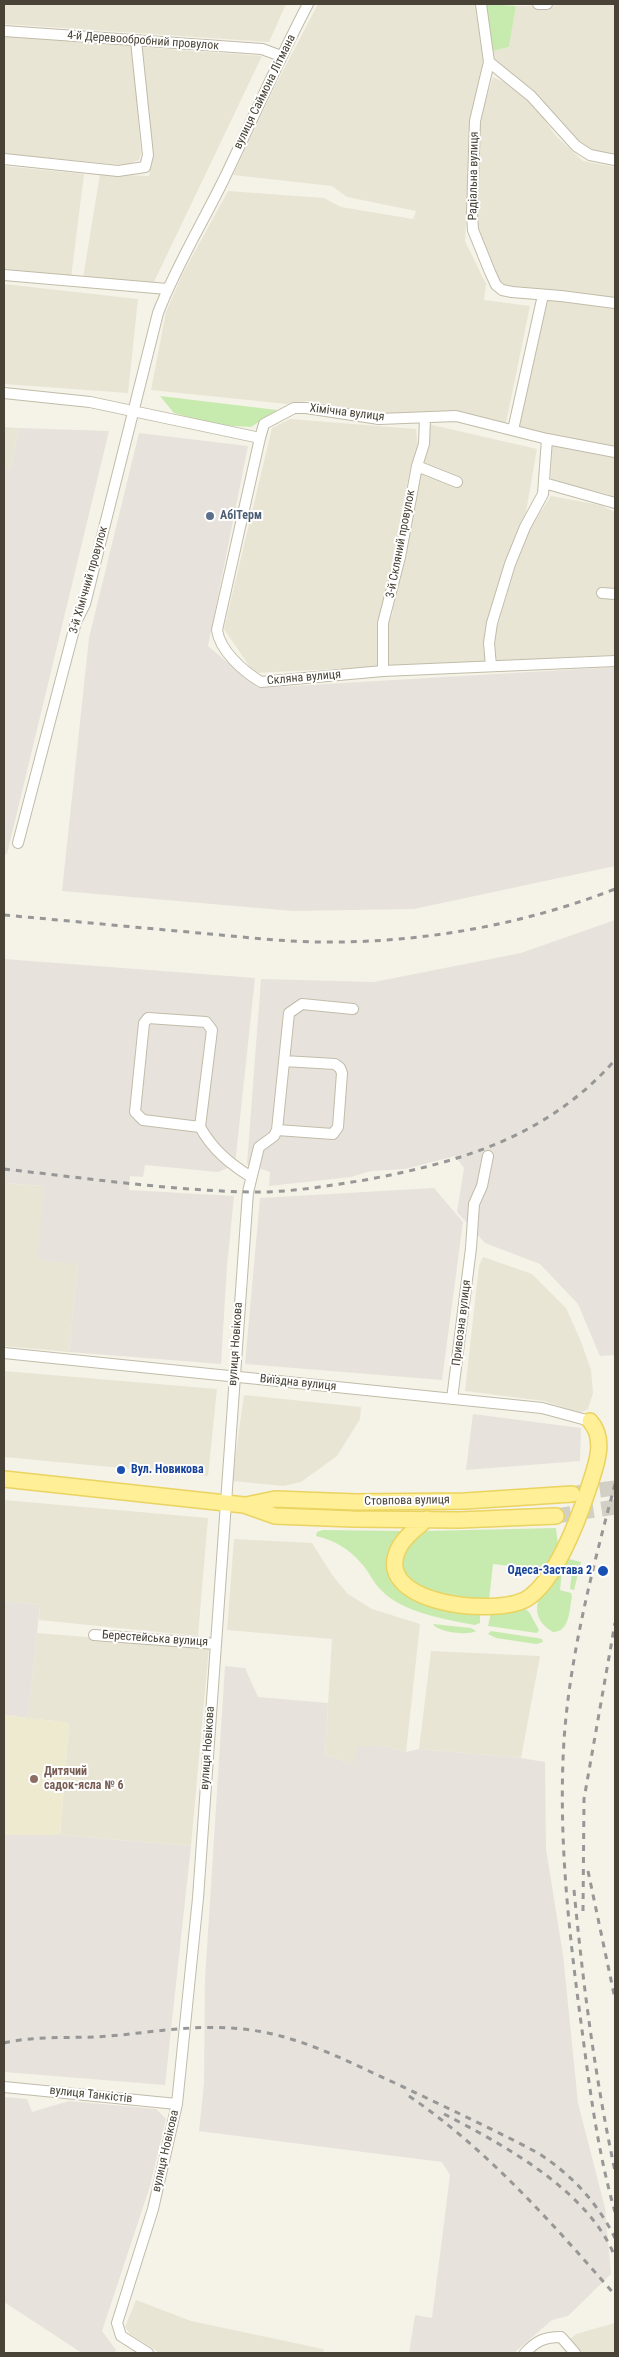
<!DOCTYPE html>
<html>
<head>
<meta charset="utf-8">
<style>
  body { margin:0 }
  #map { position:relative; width:619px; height:2357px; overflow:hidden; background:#f5f2e7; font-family:"Roboto Condensed",sans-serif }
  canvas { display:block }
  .frame { position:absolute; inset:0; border:5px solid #484336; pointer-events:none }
</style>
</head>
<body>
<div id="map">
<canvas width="619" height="2357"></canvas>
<div class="frame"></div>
</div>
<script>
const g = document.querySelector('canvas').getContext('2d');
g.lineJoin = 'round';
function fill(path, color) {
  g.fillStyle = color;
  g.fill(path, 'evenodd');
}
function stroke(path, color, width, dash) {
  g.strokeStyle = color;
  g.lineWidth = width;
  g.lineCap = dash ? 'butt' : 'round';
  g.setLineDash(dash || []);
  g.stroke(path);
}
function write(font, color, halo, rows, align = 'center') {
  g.font = font + ' "Roboto Condensed",sans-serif';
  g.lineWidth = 4;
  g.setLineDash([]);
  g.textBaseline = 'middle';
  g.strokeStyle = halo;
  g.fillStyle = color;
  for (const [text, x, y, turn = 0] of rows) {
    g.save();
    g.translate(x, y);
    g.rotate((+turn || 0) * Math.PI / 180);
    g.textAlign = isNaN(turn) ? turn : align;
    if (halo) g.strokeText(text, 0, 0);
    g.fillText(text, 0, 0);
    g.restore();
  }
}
fill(new Path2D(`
  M4,4H286L269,42L4,24Z
  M318,4H479L487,59L472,127L465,241L486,284L484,300L530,306L506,423L456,413L381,414L307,401L287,404L151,390L166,312L182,275L228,191L324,198L341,207L413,219L416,211L347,197L332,186L233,175L275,86Z
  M569,4H615V155L595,151L580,142L556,115L494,66L493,51L509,47L516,6H549Z
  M4,36L132,44L141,153L139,160L125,165L4,154Z
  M140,47L262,56L153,284L83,278L100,174L149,176L152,155Z
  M493,77L515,87L533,104L556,136L583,161L615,167V298L556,290L515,289L498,282L476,226L480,119Z
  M4,166L84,174L71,278L4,272Z
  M4,284L138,299L128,393L4,384Z
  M547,300L615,309V449L517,428Z
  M290,419L416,429L418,450L411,465L404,499L384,615L378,667L254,673L224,629L272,428Z
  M428,424L537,449L526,512L505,563L489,619L483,645L487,664L389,667L386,626L392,615Z
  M4,427L18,428L11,470L4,469Z
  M552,445L615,458V498L605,493L575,487L551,479Z
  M551,496L600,505L615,512V655L496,661L493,641L517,561L528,531Z
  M4,1183L44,1186L78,1264L69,1352L4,1346Z
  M483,1257L532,1274L566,1308L580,1339L591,1370L593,1393L588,1409L580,1413L544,1401L465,1391L479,1266Z
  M4,1371L217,1389L208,1476L4,1457Z
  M244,1395L361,1407L360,1419L337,1456L301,1482L284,1486L232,1481Z
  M4,1500L208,1518L198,1636L39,1620L40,1605L4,1601Z
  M234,1539L312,1543L333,1576L348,1594L372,1609L420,1624L406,1752L378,1745L353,1764L325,1755L332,1639L227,1630Z
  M37,1633L209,1647L191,1846L60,1835L69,1723L28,1718Z
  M431,1651L540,1656L521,1758L419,1749Z
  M136,2300L191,2321L323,2349L324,2353H160L130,2334L125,2327Z
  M615,2323V2353H580L570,2339L576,2334Z`), '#e9e5d5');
fill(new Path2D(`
  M18,428L109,431L7,854H4V469H11Z
  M139,433L248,446L208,646L258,688L615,667V866L414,909L293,911L62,891L89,638Z
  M615,920V1355L600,1356L578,1304L540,1264L485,1243L457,1212L464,1168L455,1156L405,1169L371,1171L351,1177L269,1186L270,1172L247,1164L261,979L374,982L521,953Z
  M4,959L255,978L235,1165L218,1172L145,1165L143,1177L130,1176L129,1190L234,1196L227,1266L221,1364L69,1352L78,1264L37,1260L44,1186L4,1183Z
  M434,1188L463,1222L442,1380L245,1364L260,1198Z
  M473,1414L581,1428L580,1461L466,1470Z
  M4,1601L40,1605L28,1718L4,1715Z
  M225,1666L245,1668L258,1697L328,1703L325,1755L353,1764L356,1747L378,1745L406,1752L419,1749L521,1758L545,1762L546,1849L563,1955L578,2103L605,2208L611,2274L568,2316L552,2320L514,2353H409L415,2315L432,2318L450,2175L442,2162L199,2131L204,2084L205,1979Z
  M4,1835H60L191,1846L165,2085L4,2072Z
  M4,2097L27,2099L32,2112L69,2101L156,2109L166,2119L150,2186L102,2331L116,2350L115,2353H82L4,2302Z`), '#e7e3dc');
fill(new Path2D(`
  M4,1715L69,1723L60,1835H4Z`), '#eeead0');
fill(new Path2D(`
  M487,4L516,6L509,47L493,51L486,12Z
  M160,396L277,410L251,427L217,425L174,413Z
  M556,1528L558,1546L543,1570L493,1564L489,1600C466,1598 395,1595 404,1558C407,1545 414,1539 425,1531Z
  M323,1530L403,1531L394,1580L480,1613V1623L475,1625C447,1620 402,1612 382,1591C373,1583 369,1571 361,1563C349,1549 334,1540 316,1536L317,1532Z
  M565,1558L581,1562L574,1590L570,1589L572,1571L562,1570L560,1590L571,1593L572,1597C569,1610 570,1632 553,1632C518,1611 550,1579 565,1558Z
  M523,1607L529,1612L539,1630L537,1633L488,1626L491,1613Z
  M433,1624L471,1628L476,1631C468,1636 437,1632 433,1624Z
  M491,1631L537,1638L542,1639L543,1642L536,1644L496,1638L488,1634Z`), '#c7ebae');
stroke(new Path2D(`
  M577,1493L615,1488
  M556,1516L615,1507`), '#d2cfc4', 15, [15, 8]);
const minor = new Path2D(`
  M481,4L489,62L475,121L472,214L473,230L490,272L496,285L502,290L512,292L561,296L615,303
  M538,4H547
  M4,31L262,49L281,56
  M489,62L531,96L576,146L590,155L615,160
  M4,159L118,171L145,167L148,155L136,41
  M4,275L167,289
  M4,393L90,402L260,438L264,424L294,408H306L379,419L456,416L547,439L615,452
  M513,430L543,295
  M260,438L217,630C220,651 243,671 261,682L383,671L615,661
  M417,466L457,482
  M544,483L615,503
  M602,593L615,594
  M491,666L489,643L492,623L510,564L525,527L543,494L547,439
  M383,671V623L400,557L417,466L424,444L425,418
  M18,843L76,622L85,604L158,313C176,266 202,224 224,179C252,121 278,61 308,4
  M200,1127L212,1030L206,1022L148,1018L144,1023L135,1112L143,1120L200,1127C213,1150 229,1163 251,1177
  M277,1130L333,1134L338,1127L342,1073L340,1068L335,1064L284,1061
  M4,1353L542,1408L590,1421
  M452,1399L471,1248L474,1204L482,1186L488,1156
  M94,1635L216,1644
  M4,2087L177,2104
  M148,2353L121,2336L117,2323L153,2209L177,2104L198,1898L248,1192L259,1147L274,1136L277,1130L289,1013L302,1004L353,1009
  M525,2353C536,2341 544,2337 561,2337L575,2353`);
const primary = new Path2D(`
  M4,1479L244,1505L275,1516L353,1519L459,1520L556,1516
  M246,1505L275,1499L356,1502L465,1501L572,1494
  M427,1519C418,1527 406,1535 400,1546C367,1604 497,1618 528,1598C555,1580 577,1523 587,1493C594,1470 608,1441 590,1421`);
stroke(minor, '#c1bca9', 12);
stroke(primary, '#ead360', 18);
stroke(minor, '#fff', 10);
stroke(primary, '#ffef96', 15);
stroke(new Path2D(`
  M4,915C69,921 134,927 199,933C245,937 292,943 339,942C432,941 528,923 615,889
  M4,1169C85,1178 167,1190 249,1192C287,1193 327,1186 365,1180C462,1162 548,1136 615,1060
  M615,1484C593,1567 570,1654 564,1740C558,1837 569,1934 582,2030C590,2091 598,2153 615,2212
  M588,1871L615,1999
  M574,1890C583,1984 595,2078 615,2171
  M583,1911L584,1799L615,1623
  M4,2043C38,2035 74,2039 110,2036C154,2032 197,2024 242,2029C297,2034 346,2061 395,2083C443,2106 491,2128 538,2153C572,2175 597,2202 615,2238
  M409,2096C488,2150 552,2223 615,2295
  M444,2114C504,2145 589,2191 615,2257`), '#979797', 3, [6, 6]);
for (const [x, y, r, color] of [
  [210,516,5,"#5c6f8a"],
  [121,1470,5,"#1a4fb4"],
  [603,1571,6,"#1a4fb4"],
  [34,1779,5,"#8d6e63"]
]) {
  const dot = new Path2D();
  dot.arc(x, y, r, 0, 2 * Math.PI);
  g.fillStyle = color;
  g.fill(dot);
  stroke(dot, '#fff', 2);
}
write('12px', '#484336', '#fff', [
  ["4-й Деревообробний провулок",143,41,4],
  ["вулиця Саймона Літмана",265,92,-64],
  ["Радіальна вулиця",474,176,-89],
  ["Хімічна вулиця",347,413,7],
  ["3-й Скляний провулок",401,544,-79],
  ["3-й Хімічний провулок",89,580,-74],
  ["Скляна вулиця",304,678,-5],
  ["Привозна вулиця",462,1323,-83],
  ["вулиця Новікова",236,1344,-86],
  ["Виїздна вулиця",298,1383,6],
  ["Стовпова вулиця",407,1501,-1],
  ["Берестейська вулиця",155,1639,4],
  ["вулиця Новікова",208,1748,-86],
  ["вулиця Танкістів",91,2095,6],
  ["вулиця Новікова",166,2151,-77]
]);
write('bold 12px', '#4e5e75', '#fff', [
  ["АбіТерм",220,516]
], 'left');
write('bold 12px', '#164399', '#fff', [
  ["Вул. Новикова",131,1470],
  ["Одеса-Застава 2",592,1571,"right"]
], 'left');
write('bold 12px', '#785e54', '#fff', [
  ["Дитячий",44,1772],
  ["садок-ясла № 6",44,1786]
], 'left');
</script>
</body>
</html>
